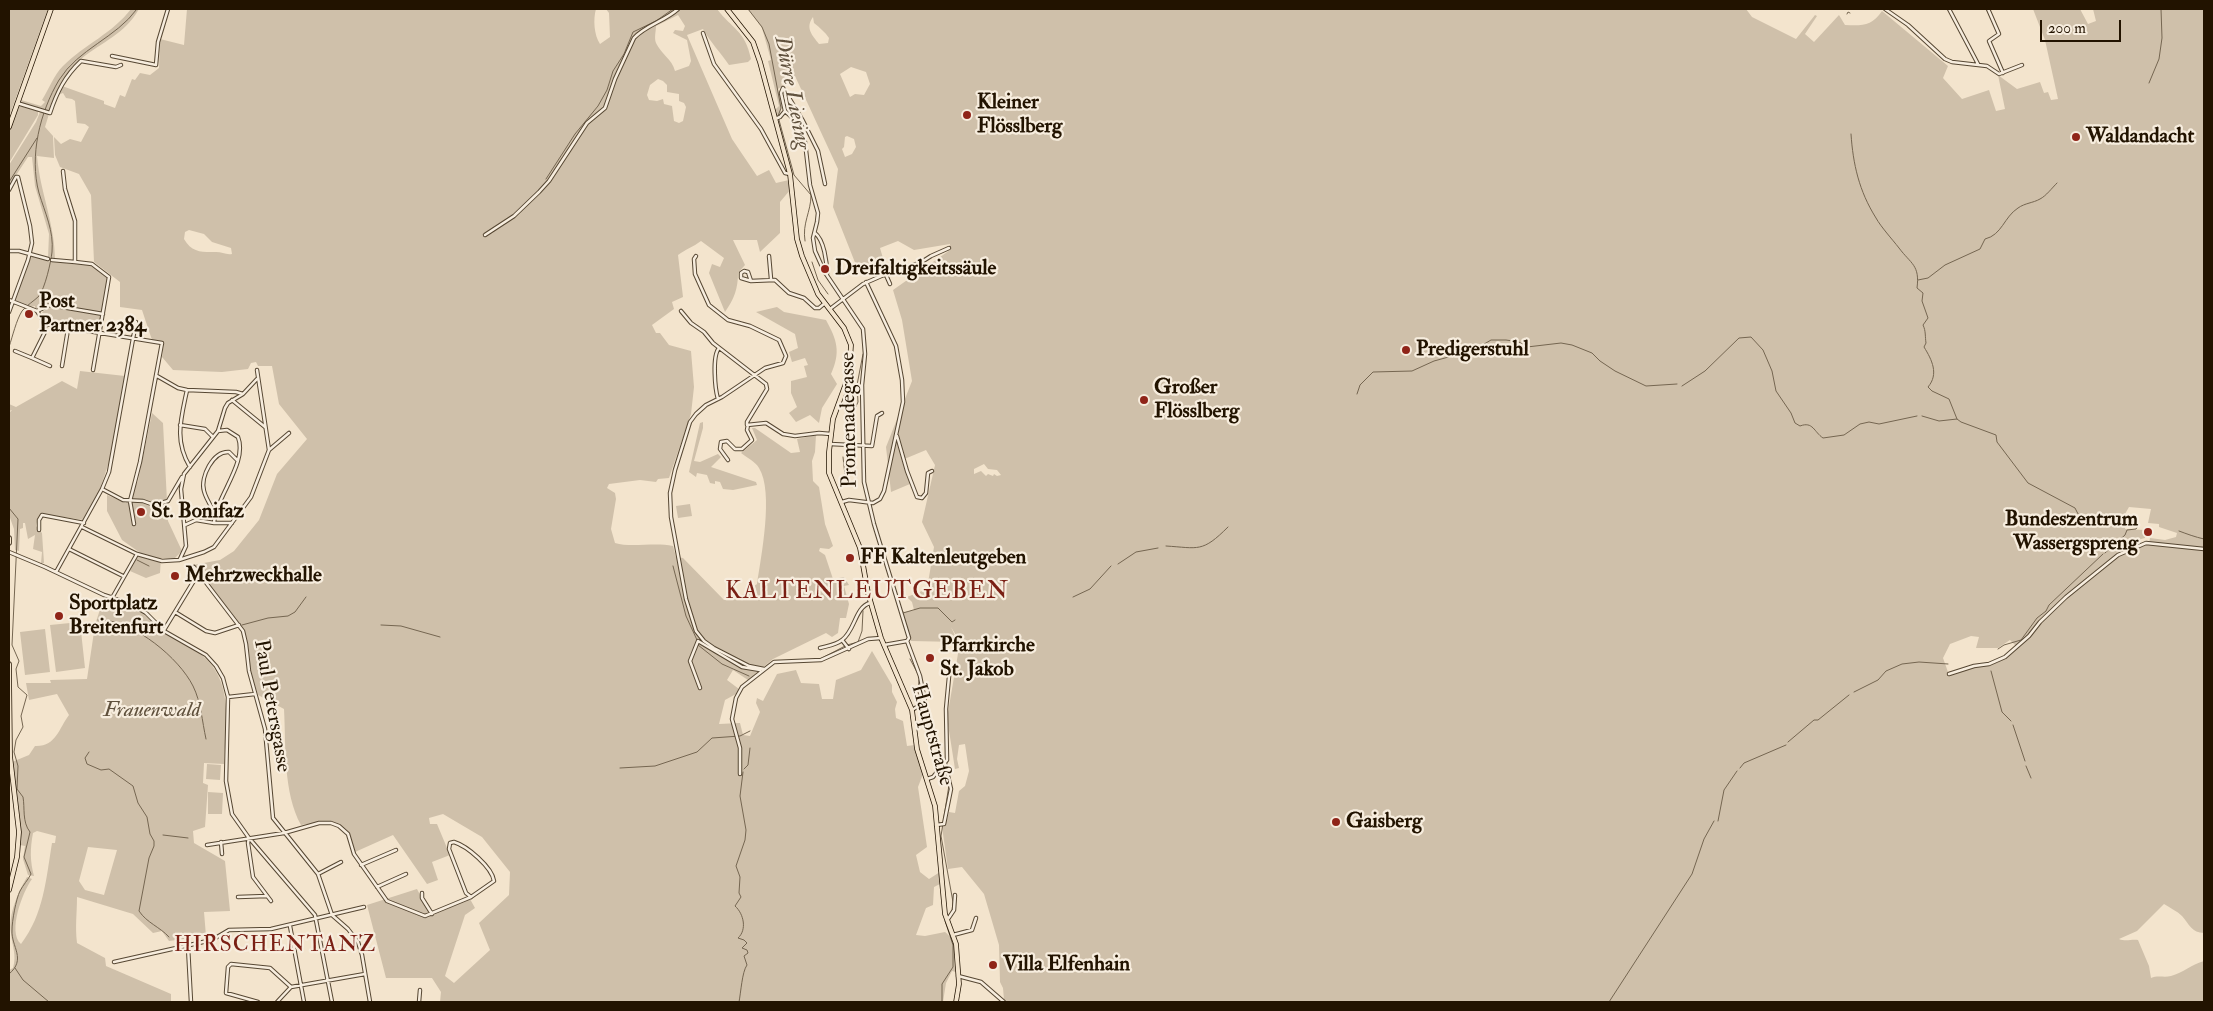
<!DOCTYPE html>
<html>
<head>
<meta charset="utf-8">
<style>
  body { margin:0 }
  #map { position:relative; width:2213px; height:1011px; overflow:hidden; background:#f3e4cd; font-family:"IM FELL Double Pica",serif }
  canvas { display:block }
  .frame { position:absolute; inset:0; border:10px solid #221300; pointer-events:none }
  .scale { position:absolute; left:2040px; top:20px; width:81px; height:22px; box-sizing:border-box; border:2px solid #221300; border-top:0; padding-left:6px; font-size:15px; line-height:18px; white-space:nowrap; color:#221300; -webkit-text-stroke:4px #f7edde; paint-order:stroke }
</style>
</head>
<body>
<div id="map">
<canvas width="2213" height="1011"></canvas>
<div class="frame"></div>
<div class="scale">200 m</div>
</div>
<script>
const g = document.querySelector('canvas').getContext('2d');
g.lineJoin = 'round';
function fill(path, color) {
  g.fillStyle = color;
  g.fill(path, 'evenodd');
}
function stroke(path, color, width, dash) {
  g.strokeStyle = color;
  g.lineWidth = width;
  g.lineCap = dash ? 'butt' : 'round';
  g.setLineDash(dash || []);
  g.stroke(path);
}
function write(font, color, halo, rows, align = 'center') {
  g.font = font + ' "IM FELL Double Pica",serif';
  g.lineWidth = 4.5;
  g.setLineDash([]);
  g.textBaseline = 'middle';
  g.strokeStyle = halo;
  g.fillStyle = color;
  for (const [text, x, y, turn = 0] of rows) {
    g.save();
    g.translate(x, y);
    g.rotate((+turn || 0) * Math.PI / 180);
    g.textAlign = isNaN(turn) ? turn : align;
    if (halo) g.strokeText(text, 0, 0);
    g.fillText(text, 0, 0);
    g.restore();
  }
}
fill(new Path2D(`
  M9,9H48L9,117Z
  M131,9H139C124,35 103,41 81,59C64,72 56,92 50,111L22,103L21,100L41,106L45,102L42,100C49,89 54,75 63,66C84,45 113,33 131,9Z
  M187,9H596C593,19 594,35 600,44L610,37L609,13L606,9H717C732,29 745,30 751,59L748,62L729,65C720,52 711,43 703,29L687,35L732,139L757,176L769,170L776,183L789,180L790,190L780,202V233L760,252L757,240H733L745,265L738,273C738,289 734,299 725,312L709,273L712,264L720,267L724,258L701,241C693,247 686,249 678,255L683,297L672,302L674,309L652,325L656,333H660L669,345L691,351L694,387L691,414L669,478L658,479L656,482L640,480L609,484L607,488L615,493L616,499L611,529L615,543C631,548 654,542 673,546L676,557L683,558L724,600L741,596L757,584C761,557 774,492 759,468C756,462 746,457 741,453L757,440L752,428H755L791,453L800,452L797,439L816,435L815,452L812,461L813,481L819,487L825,524L833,546L829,549L820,548L819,551L825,555L833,579L844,577L849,585L844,586L849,604L846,618H840L838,633L832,637L826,633L773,659L748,680L733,670L727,680L739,689L736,694L725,700L719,724L740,723L743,735L750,736L760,712L756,703L757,698L763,701L777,674L796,670L801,683L819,684L822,699H833L836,680L861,670L872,651L892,685V692L897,702L895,709L896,718L903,721L907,746L915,745L923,774L918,787L927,847L916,855L920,872L929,879L940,872V884L934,887L933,905L926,908L916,935L925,936L945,932C958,941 952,958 956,972L952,971L946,983L943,1002H440L441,992L432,978H386L367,905L417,889L431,916L470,899L475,908L465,915L445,976L454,983L490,950L479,923L509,895L510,872L482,837L443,814L429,818L430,824H437L450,855L432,862L438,880L427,884L393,835L355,852C346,820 332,819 301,825C283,792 286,746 284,709L258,695L250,670L244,630L193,565L220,560L234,551L259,520L277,474L307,439L279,404L272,366H258L256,362L251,363L248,369L222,372L173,370L162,357L164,342L152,340L142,310L120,307V282L94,262L91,195L79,174L60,167L55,155L54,137L61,144L70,139L81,142L89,127L85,124L77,123L75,101L72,99L66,98L63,93L58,95L52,111L62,86L104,101V104L115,108L120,95L125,97L132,79L135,80L140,73L150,75L159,68L160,39L184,45ZM678,15L685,26L683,31L675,30L673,33L687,40L691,61L689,66L675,71C672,59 661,54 656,43C654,38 656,31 656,26ZM658,79L663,81L667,85V92L679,94V101L684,103L686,107L683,121L679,123L674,121L672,106L664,104L663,99L657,101L649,100L647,95L650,85ZM189,230L204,234L212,242L231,248L232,254C226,255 222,252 216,252C202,252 192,253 184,239L185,232Z
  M748,9H1746L1752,17L1796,39L1815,15L1817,16L1805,34L1814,42L1839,15L1845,25C1862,26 1872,26 1882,11L1948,66L1943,78L1962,99L1989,90L1996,111L2005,109L1998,75L2017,89L2040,82L2044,93L2048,92L2051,100L2058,99L2045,40L2033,9H2080L2088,24L2096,21L2093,9H2204V933C2192,933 2189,924 2182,916C2177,911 2170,908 2164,904L2137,931L2119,939C2126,942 2131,939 2138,940L2149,966L2151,978C2158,975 2164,978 2171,976C2183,973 2192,964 2204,961V1002H1007L1004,1000L1003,988L1000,982L999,945L984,894L962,867L948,869L942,827L945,826L949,812L955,813L959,791L965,786L969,771L965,744L959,745L957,759L959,768L955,769L947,718L960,642L951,627L958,642L911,641L901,610L905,612L914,610L912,602L907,597L927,589L934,547L922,522L935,465L926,450L902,460L910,484L891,492L886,447L912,381L902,320L893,290L950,250V244L914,250L898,241L880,248L885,265L874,268L856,265L833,207L838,169L795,76L781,82L782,86L778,89L782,107L779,117H776L775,110L779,106L768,61L771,60L762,28ZM813,17L814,23C820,28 825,32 829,38L828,43L819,44C812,35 805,28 813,17ZM851,67L866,72L870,84L864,95L855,94L850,97L840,74ZM847,136L854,139L856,147L852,154L845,157L842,149L844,147L845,137ZM984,464L988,469L997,470L1001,475L997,476L994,474L993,476L988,474L986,476L981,471L974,474V469ZM2129,507L2151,509L2148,523L2159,524V527L2177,533L2176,537L2165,540L2150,538L2149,544L2118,555L2090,580L2114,556L2141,543V539L2145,538L2144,530L2125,529L2126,521L2125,514ZM1971,636L1979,637L1976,648H1998L2010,640L2018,648L2002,660L1991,665L1948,672L1943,658L1950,644Z
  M22,106L38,110V115L9,163V131L19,107Z
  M40,112L49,114L45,127L53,136L54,158L37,156C40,192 55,224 55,260L48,258L49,234L35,186L32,157H28L9,186V165L36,122Z
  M31,256L52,262L92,265L108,277L102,311L100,313L49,303L42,308H35V306L30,307L16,301L15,299Z
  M50,307L100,315L101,318L97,331L48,323L42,312Z
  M777,307L784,312L826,320C837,340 841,352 831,374L837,384L822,408L819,423L810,415L796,422L789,413L797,407L791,393V381L807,377L804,366L808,365L805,358L792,362L789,352L798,348L795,334L756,312Z
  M80,371L125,376L110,459L100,489L83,520L43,514L38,518L36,526L42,533L44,563H41L42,552L33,549L35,535L28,539L25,523H23V528L20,529L19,551L15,550L14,529L9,515V413L12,410L9,411V404L16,407L62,381L77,389Z
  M152,413L163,423L168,521L182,551L174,559L161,558L160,573L146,578L130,571L139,552L122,540L107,511V495L126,503L138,481Z
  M703,422V428L694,461L700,462L718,454L721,457L711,467L756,482L757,485L733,490L723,489L720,482L715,481V484L710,483L707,475L697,473L696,477L689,472L700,423Z
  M690,504L692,516L678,518L676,506Z
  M104,597C118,601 132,604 143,614C150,619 155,627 163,632C175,639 188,645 199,653C235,679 226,726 224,764L204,763L203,783L208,785L205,827L193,831L194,843L225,861L230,911L204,912L206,936L169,941L162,931L153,933L133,914L77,897C77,914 75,926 77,943L105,958L106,966L171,994V1002H9V970L13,968C17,955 12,946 11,933C8,915 18,892 27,877L32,879C23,891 7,932 21,944C44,914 46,879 52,843H55L56,836L37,831L33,833C30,849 30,861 34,876L28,875L23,859L25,846L20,845C20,816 14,790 12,762L29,755L35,746C56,747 59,728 69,715L57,694L29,700L26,683H51L50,680L87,679L95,625ZM88,847L117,850L104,895L85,890L79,881Z
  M80,622L85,668L56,672L50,625Z
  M45,629L50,672L25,675L20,632Z
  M207,764L221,765L220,780L206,779Z
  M208,792L223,793L222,814H208Z`), '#cfc0aa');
stroke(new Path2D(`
  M748,9L762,27L769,44L781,108L778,116L779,120L794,175L811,195C811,212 802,223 805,241
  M1847,14L1848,12L1850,13
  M2149,83L2159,59L2162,38L2161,9
  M1851,134C1853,164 1859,191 1876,218C1881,227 1892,239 1899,248C1911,264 1920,265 1917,288L1923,293L1922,301L1928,318L1923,325C1926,331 1925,337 1926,343L1924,347C1932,360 1939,374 1928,387L1932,391L1949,399L1957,419
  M546,179L575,134L598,106L607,90L613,71L624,54L633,32L656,21L673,9
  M9,182L37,138
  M812,262L818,280L828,294
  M1918,280L1928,278L1945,265L1980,249L1985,239C2002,235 2004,217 2018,208C2025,203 2033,203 2040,199C2046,196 2052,188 2057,183
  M9,347C13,335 16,321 22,311C27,305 34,301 39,296C45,288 51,262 52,252C54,231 45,213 39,193C29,156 40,112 59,80C78,49 116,38 137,9
  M1682,386L1705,371L1739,338L1751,337L1763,350L1772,371L1776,391L1791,413L1795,423L1800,426C1813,421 1814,432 1823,438L1844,435L1860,424L1869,422L1879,424L1917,416
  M1357,394L1360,385L1373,372L1412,371L1434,361L1474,350L1491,340H1506L1519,342L1527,347L1561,343L1572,345L1592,353L1600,361L1615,371L1646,386L1677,384
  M1922,416L1939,421L1957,419L1961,422L1996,435L1997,442L2028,483L2075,508C2088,538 2116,520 2138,526
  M852,422L853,413L858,402L857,385L863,354
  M843,457L846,484
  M9,508L18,519L12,645L19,661L16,669L18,687L27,695L21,716L23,727L16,740L14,752L18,766L17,789L23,797C25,808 22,822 30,832L24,857L31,874C28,880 23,885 20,891C16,899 12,921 12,930C11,947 27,959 9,974
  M2179,531C2187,534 2195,537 2204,539
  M1166,546C1199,548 1202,553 1228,527
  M2105,553L2125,535L2127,530L2136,529L2138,526
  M137,560L149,566
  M1118,564L1136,552L1158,548
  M673,566L686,616L697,640
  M1073,597L1090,589L1111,566
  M903,613L920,608H938L952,622L955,620
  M98,620H101
  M103,620C135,622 179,658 193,686C201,702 202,721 206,739
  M242,625L268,618L288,616L295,612L306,597
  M381,625L401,626L440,637
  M698,645L722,664L749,676
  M1998,649L2004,645L2021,640L2037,618L2046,611L2049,605L2103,554
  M820,659L847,645L858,642L862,631L863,611
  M910,659L918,674
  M1991,671L2002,712L2011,721
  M919,680L918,692L923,711L925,728L941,757L949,785L941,836L953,902L952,911L948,916
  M1854,692L1878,680L1886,671L1902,664L1919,662L1948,664
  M2013,725L2025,761
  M1788,742L1814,720H1818L1849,695
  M89,752L85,758L87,764L101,770L109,769L133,786L138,803L147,817L150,834L154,841V846L149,858L139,911C147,923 160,927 169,937
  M2026,766L2031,778
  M620,768L655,766L697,752L712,738L740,736L750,731
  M1740,768L1744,763L1786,745
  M744,769L748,765L750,748
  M1718,821L1724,790L1737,771
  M163,835L188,838
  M15,968L23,980L49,1002
  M739,1002C741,992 742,972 747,965L744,956L748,953L747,950L742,948L747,943L744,940L738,938C747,930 744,914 735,906L741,897L739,893L740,877L736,866L745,840L746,830L740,796L743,772
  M942,1002V984L953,967V945L945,921
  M1609,1002L1692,874L1704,839L1714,821`), '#756651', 1);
const minor = new Path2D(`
  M1885,9L1908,25L1945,59L1952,62L1987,66L1999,74L2022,65
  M1949,9L1978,64
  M1988,9L1999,34L1989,41L2003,73
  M703,33L714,64L761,129L785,173L790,174
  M112,56L156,65L158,42L168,9
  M783,88L781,93L785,111L795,120L805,142L810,185L818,213L817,222L813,238L815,251L824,271L863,329L865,354L862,385L864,482L874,524L909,638L907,641L920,676L925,702L912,710
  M783,88L803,121L818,151L825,184
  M17,103L50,113C57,92 65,76 81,61L116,67L121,65
  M775,119L780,117L785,111
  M63,171L65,189L75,221V262L92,264L109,277L93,370
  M9,190L16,177H18L30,226L32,243L28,260L9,312
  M815,233C824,240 827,262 827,274
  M485,235L514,216L539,192L549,181L587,123L605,108L615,79L634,38C646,25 665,21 678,9
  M9,251H19L48,259
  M696,256L694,259L695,274L709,305L728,320L750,326L779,340L786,356L783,363L765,368L722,397L706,405L696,414L690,422L675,470L670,493L671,517L686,599L696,631L704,641L714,648L749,666L764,669
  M769,256L771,279
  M52,260L75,262
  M886,275L890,284
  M751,281L741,278V273L744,271L748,272L751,281L775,280L789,293L804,298L815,308H819L825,303
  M9,300L37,311L45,324L162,343L140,462L130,501L134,524
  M830,309L863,284L895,270L920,263L931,256L949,248
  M37,311L50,305L103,314
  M681,311L691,323L704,332L713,343L766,384L767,389L747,422V425L766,423L783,434L795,436L819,433L831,434
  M45,324V332L32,358L50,366
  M15,351L32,358
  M62,366L68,329
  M157,376L178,388L187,390L236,392L243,394L257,379
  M187,390C181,419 174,440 190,467
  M718,399C715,389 712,356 719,348
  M232,400L265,427
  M180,425L205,429L213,437
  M897,436L907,471L917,497L922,498L926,493L928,473L932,471
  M830,444L872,446L877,416L882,413
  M269,450L289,433
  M728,460L720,449L721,442L727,441L735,449H742L752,440L747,430L748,425
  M102,489L123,500L143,501L154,505L168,501L182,477
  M842,502L849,500L873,503L880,499L884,491L903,402L902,380L896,346L866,282
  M215,513C211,506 206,499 204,491C200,477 213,451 229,452L237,460
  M214,523H232
  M185,525L196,520L214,523C216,496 248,463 238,437L227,430L218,431
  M82,527L137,554L162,561L179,560L204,552L214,547L251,497L269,450L257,370
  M39,530V520L42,515L84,523
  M69,549L123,576
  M9,552L45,567L104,595L131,604L146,613L164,631L206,655L216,666L223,678L228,697L226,781L232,814L249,838L315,915L332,1002
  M180,559L186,546L181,489L184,474L218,431L225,408L228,403L243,394
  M194,567L243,631L246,644L249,671L265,729L273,818L318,874L332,915L348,929L358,942L362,955L370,1002
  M56,572L102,489L109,472L136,322
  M112,598L137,554
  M175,612L206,631L215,633L239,625
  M164,630L198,574
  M842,640L849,649
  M884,645L907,641
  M820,648C827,646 836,645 842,640C855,631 855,607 870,603
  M1949,674L1974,666L1989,664L2005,657L2029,636L2040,622L2066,597L2118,555L2146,543L2204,549
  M700,688L690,661L698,641L742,667L760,670
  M228,697L255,694
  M740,774V748L732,719L736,698L742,687L774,662L821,660L868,639L881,638
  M927,779L933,777L947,760L946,709L950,666
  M936,825L944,824L951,789L945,763
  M249,838L248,843L253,877L271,901
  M221,842L222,854
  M207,845L284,833L319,823H331L339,826L348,834L354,854L387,901L425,916L471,897L494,881C492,867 467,846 454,842L450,843L449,849L466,893L471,897
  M361,865L396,850
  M318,874L341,862
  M377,887L406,874
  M422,893V898L432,914
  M238,897L267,896
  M948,919L954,910L955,895
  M290,926L304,1002
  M953,935L972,930L976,918
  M188,947L191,1002
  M114,962L212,940L229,930L271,929L364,907
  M958,976L981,982L1004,1002
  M258,1002L226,993L228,967L231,964L270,968L291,987
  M277,1002L291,987L365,974
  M419,1002L420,990`);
const major = new Path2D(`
  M727,9L753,42L760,62L790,174L797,239L802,256L818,294L844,328L851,345L849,375L833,419L829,452V473L860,548L868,593L881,638L912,710L917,749L935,806L945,914L956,944L959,984L956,1002
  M9,127L51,9
  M9,538V543
  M9,664L10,756L19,832L17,857L9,890`);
stroke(minor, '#564733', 4.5);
stroke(major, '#221300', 5.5);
stroke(minor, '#f7edde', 2.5);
stroke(major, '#f3e4cd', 4);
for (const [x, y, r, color] of [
  [967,115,5,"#8f2418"],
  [2076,137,5,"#8f2418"],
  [825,269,5,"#8f2418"],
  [29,314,5,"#8f2418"],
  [1406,350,5,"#8f2418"],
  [1144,400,5,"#8f2418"],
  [141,512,5,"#8f2418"],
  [2148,532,5,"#8f2418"],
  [850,558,5,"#8f2418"],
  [175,576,5,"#8f2418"],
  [59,616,5,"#8f2418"],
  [930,658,5,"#8f2418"],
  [1336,822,5,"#8f2418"],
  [993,965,5,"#8f2418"]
]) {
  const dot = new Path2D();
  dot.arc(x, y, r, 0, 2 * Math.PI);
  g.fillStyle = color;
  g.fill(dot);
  stroke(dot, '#f7edde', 2);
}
write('bold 21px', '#221300', '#f7edde', [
  ["Kleiner",977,103],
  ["Flösslberg",977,127],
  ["Waldandacht",2086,137],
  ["Dreifaltigkeitssäule",835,269],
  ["Post",39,302],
  ["Partner 2384",39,326],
  ["Predigerstuhl",1416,350],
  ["Großer",1154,388],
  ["Flösslberg",1154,412],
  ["St. Bonifaz",151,512],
  ["Bundeszentrum",2138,520,"right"],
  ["Wassergspreng",2138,544,"right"],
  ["FF Kaltenleutgeben",860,558],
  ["Mehrzweckhalle",185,576],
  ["Sportplatz",69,604],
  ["Breitenfurt",69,628],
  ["Pfarrkirche",940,646],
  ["St. Jakob",940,670],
  ["Gaisberg",1346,822],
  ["Villa Elfenhain",1003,965]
], 'left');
write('21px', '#221300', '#f7edde', [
  ["Promenadegasse",850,420,-91],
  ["Paul Petersgasse",271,706,80],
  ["Hauptstraße",931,735,74]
]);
write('italic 21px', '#5f503c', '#f7edde', [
  ["Frauenwald",152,711]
]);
write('italic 22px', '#60513d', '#f7edde', [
  ["Dürre Liesing",791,93,79]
]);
g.letterSpacing = '1px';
write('22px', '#7a1f14', '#f7edde', [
  ["HIRSCHENTANZ",275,946]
]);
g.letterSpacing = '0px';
g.letterSpacing = '1px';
write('24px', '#7a1f14', '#f7edde', [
  ["KALTENLEUTGEBEN",867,593]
]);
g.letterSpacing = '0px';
</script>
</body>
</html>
